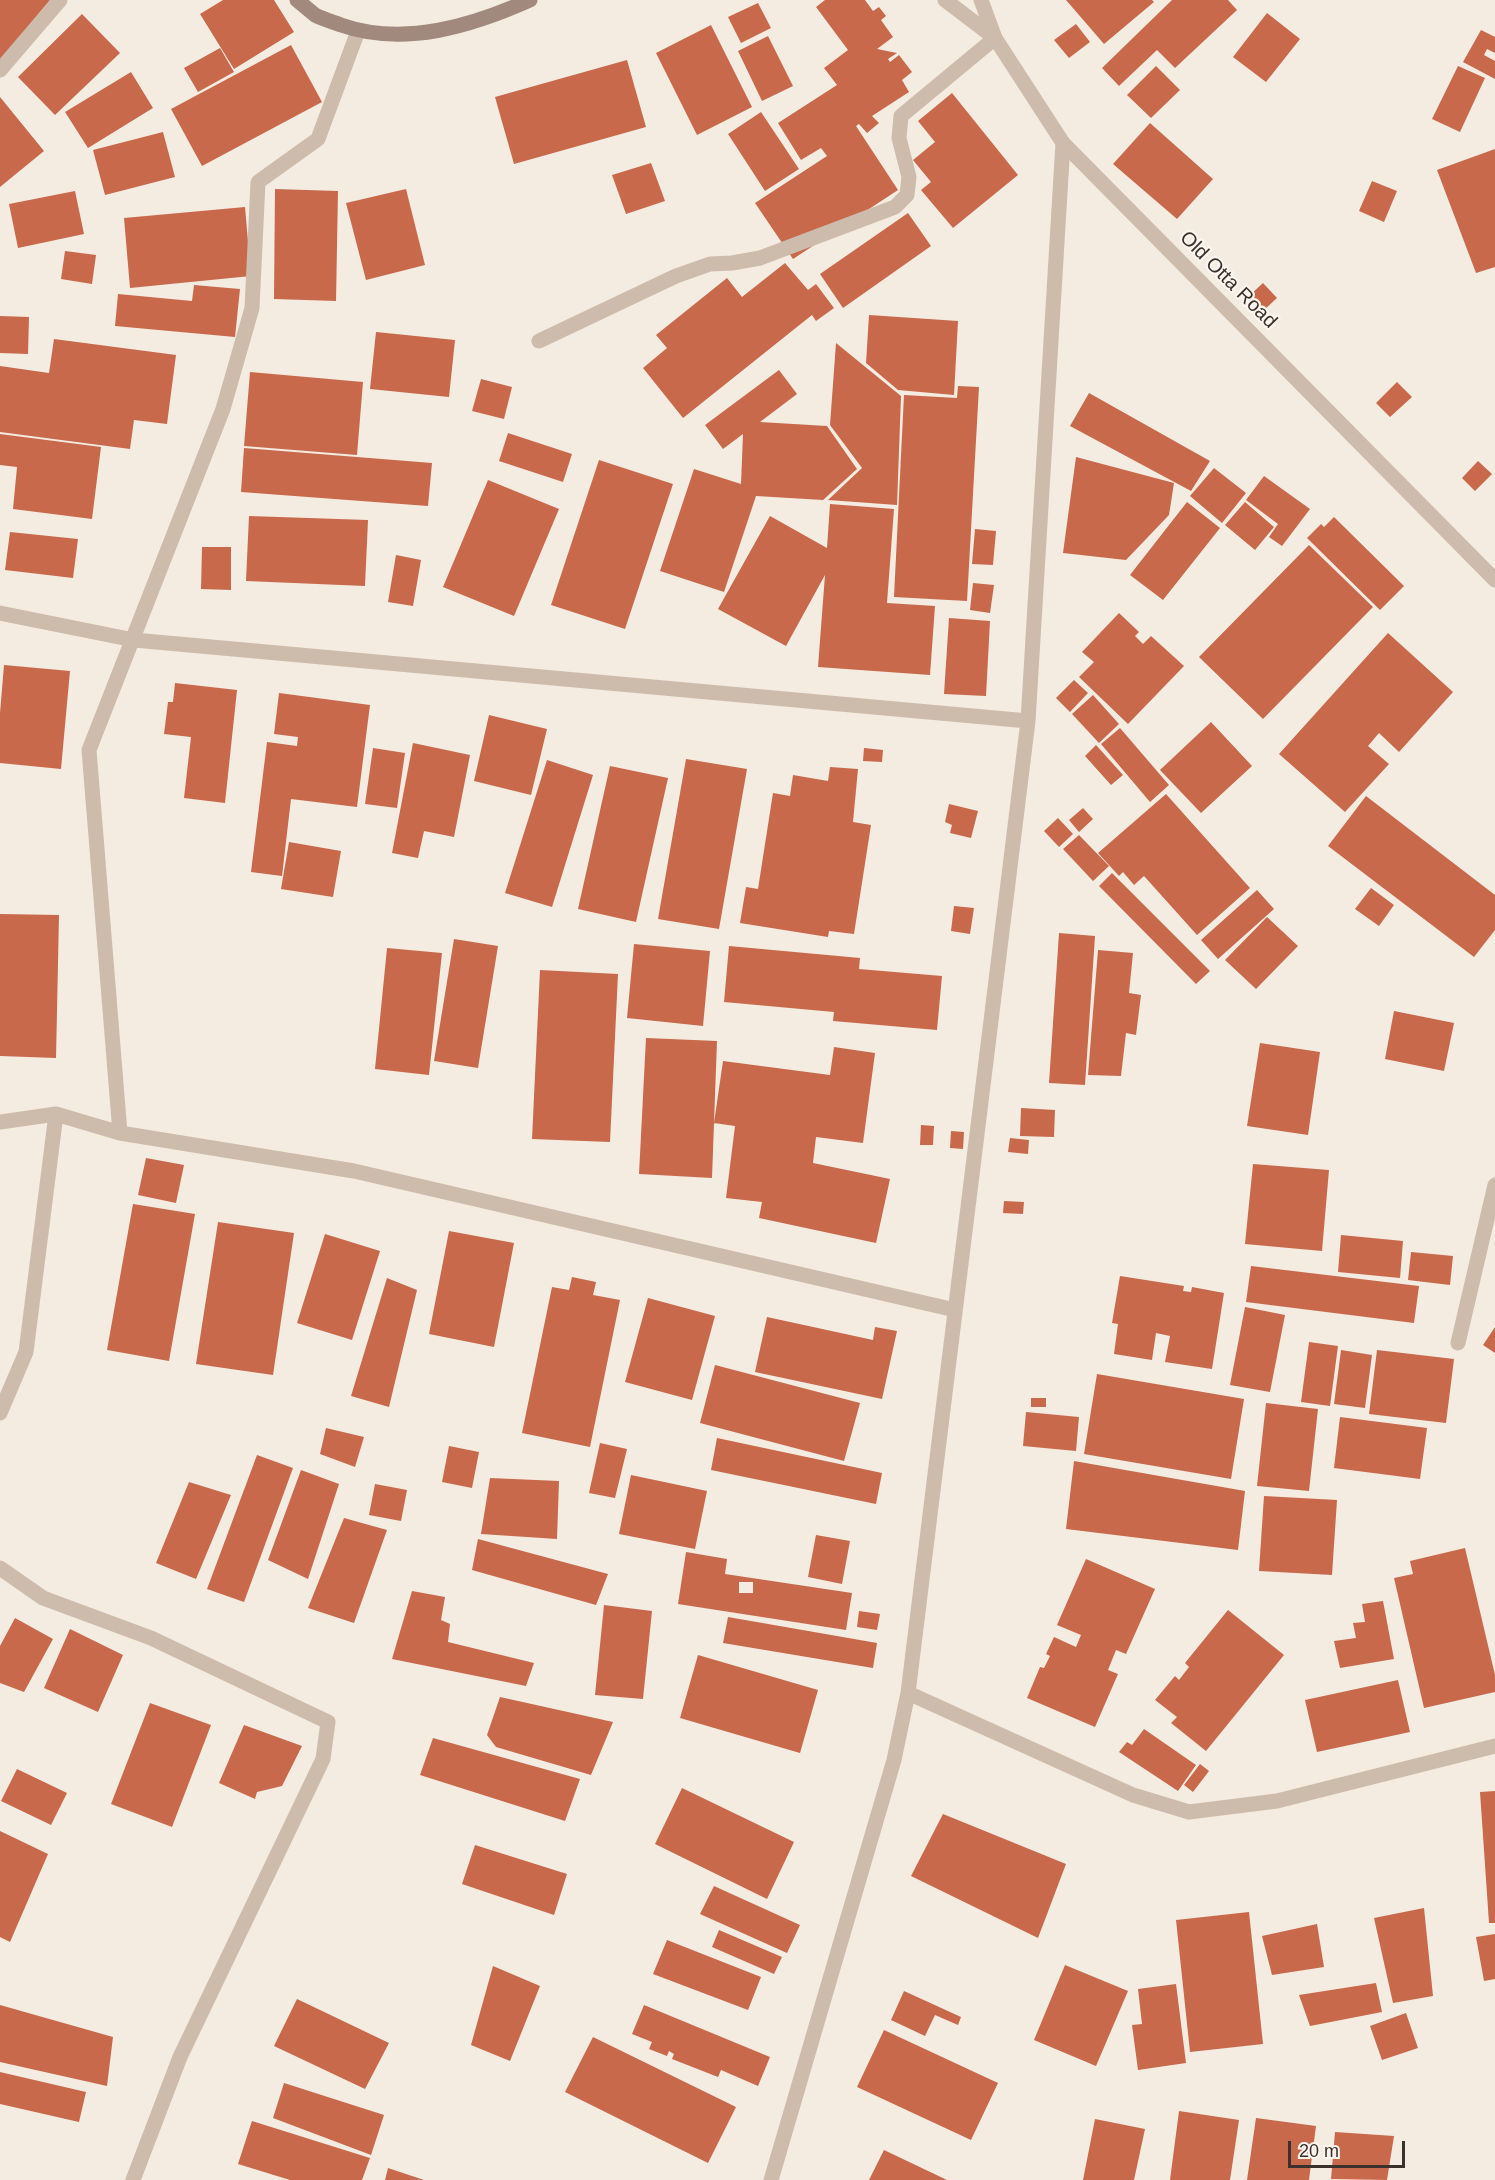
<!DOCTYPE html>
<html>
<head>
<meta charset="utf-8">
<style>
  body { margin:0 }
  #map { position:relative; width:1495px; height:2180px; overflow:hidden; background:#f4ebe1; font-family:Helvetica,sans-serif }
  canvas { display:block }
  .scale { position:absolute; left:1288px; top:2141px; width:117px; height:27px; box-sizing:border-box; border:3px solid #3b302b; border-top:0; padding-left:8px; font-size:18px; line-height:21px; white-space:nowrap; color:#3b302b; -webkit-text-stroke:4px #fbf5ee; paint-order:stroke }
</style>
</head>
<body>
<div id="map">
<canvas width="1495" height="2180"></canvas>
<div class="scale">20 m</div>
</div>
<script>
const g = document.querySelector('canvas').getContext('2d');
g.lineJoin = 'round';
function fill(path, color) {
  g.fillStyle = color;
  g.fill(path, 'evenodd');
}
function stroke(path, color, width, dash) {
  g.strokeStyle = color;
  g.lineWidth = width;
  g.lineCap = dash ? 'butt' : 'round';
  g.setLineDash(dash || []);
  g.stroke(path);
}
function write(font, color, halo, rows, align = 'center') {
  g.font = font + ' Helvetica,sans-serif';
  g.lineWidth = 4.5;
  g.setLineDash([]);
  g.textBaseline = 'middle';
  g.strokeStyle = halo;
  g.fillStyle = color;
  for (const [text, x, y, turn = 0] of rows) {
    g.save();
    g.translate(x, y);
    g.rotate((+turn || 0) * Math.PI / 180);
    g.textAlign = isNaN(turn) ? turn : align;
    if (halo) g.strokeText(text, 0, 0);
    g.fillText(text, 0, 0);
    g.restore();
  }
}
fill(new Path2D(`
  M0,0H50L0,61Z
  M223,0H274L294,32L234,69L200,14Z
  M825,0H865L873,11L879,7L886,16L881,20L893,37L877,49L897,53L888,59L890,62L899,55L912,72L902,80L909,92L872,116L879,123L867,133L859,124L856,126L898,190L793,259L755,203L827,156L821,148L801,160L778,123L837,85L824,68L848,50L816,7Z
  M1066,0H1152L1154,2L1104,44Z
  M1172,0H1228L1237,10L1175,68L1157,50L1119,86L1102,68Z
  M758,3L771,28L741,43L728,17Z
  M1267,13L1300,39L1266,82L1233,57Z
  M82,14L120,53L55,115L18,77Z
  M1076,24L1090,42L1069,58L1054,40Z
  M711,25L752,107L697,135L656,53Z
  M1481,30L1495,37V53L1487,49L1484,55L1495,61V79L1463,62Z
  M768,36L793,86L762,101L738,51Z
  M291,45L322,102L202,166L171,109Z
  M220,48L234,72L198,92L184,68Z
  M627,60L646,127L514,164L495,97Z
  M1156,66L1180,90L1151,118L1127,95Z
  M1458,66L1485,78L1460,132L1432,119Z
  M131,72L153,108L88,148L65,112Z
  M952,93L1018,175L953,228L921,190L931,182L913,160L935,142L918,121Z
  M0,97L44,151L0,187Z
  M761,112L799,169L765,191L728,134Z
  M1150,123L1213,179L1177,219L1113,164Z
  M163,132L175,177L105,195L93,150Z
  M1495,149V267L1476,273L1437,170Z
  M651,163L665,201L626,214L612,175Z
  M1372,181L1397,191L1384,222L1359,211Z
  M275,189L338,191L336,301L274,299Z
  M406,189L425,265L366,280L346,203Z
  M75,191L84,234L18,248L9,204Z
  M245,207L251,276L130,288L124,218Z
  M908,213L931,246L843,308L820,274Z
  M65,251L96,255L92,284L61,279Z
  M785,263L808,290L816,284L834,308L816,321L812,315L683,418L643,368L667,348L656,335L727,278L742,297Z
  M1263,283L1277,298L1264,310L1250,295Z
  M194,285L240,289L235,337L115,326L118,294L192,301Z
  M869,315L958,321L954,395L898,390L866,363Z
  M0,316L29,317L28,354L0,353Z
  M376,332L455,340L449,397L370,389Z
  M54,339L176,355L167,424L134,420L130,449L0,432V366L49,373Z
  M836,343L901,396L897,505L828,500L862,468L830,425Z
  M779,370L797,394L760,422L827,426L857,469L823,500L756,496L724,592L660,571L694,469L741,484L743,434L723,449L705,425Z
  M250,372L363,382L357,455L244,446Z
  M481,379L512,387L504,419L472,411Z
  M1397,382L1412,397L1390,417L1376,403Z
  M958,386L979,387L967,601L894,597L904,395L957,398Z
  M1089,393L1210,461L1191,491L1070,426Z
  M508,433L572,454L563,482L499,461Z
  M0,434L101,447L92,519L13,509L17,467L0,465Z
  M244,448L432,463L428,506L241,492Z
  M1076,457L1174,483L1169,515L1126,560L1063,553Z
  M599,460L673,484L625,629L551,605Z
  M1478,461L1492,474L1475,491L1462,478Z
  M1214,468L1246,493L1222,523L1190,496Z
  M1264,476L1310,509L1282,546L1269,537L1278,524L1246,500Z
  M488,480L559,509L514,616L443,587Z
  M1187,502L1220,528L1163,600L1130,575Z
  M1245,502L1274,527L1255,550L1225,525Z
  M830,504L894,509L887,603L935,606L930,675L818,667L825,575L786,646L718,609L770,516L827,548Z
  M249,516L368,520L365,586L246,581Z
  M1334,517L1404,586L1380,610L1307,538L1321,524L1324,527Z
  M975,529L996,531L993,565L972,564Z
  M10,532L78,539L73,578L5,570Z
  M1309,545L1373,607L1263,719L1199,657Z
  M202,547H231V590L201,589Z
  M396,555L421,560L413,606L388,602Z
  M973,583L994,585L990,613L970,610Z
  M1119,613L1139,632L1135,636L1143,644L1151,636L1184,666L1128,724L1079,677L1094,662L1082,652Z
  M949,618L990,621L986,696L944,694Z
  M1388,633L1453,692L1399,752L1379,733L1368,746L1389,764L1345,812L1279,754Z
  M4,665L70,671L61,769L0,763V713Z
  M1074,680L1088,693L1070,712L1056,698Z
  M175,683L237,690L225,803L184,798L191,737L164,734L168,702H173Z
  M279,693L370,705L357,807L291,799L282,876L251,872L267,742L297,746L298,737L274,734Z
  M1093,695L1119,724L1099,743L1072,714Z
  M489,715L547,729L531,795L474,781Z
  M1211,722L1252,766L1201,813L1160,770Z
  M1120,728L1169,785L1150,802L1101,744Z
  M413,743L470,755L454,837L424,831L418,858L392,853Z
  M1096,745L1123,775L1111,785L1085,756Z
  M373,748L405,753L397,808L365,804Z
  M864,748L883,750L882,762L863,761Z
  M686,759L747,769L719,929L658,919Z
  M547,760L593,775L552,907L505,893Z
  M610,766L668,778L636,922L578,909Z
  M830,767L858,769L853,822L871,825L854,934L829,931L828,937L740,923L746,887L758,889L773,793L790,796L793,775L828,781Z
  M1166,794L1250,888L1197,935L1144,876L1134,885L1123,872L1119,876L1098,853Z
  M1366,796L1495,895V930L1474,957L1328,846Z
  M949,804L978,811L971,838L950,833L952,825L945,822Z
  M1083,808L1093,819L1079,832L1069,820Z
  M1058,818L1073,834L1059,847L1044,831Z
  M1079,835L1109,866L1093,881L1063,849Z
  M289,842L341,851L333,897L281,889Z
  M1112,873L1210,971L1196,984L1099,886Z
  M1371,888L1394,905L1379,926L1355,909Z
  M1257,890L1274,909L1218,959L1201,940Z
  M954,906L974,908L970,934L951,931Z
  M0,914L59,915L56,1058L0,1056Z
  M1267,917L1298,946L1256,989L1225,960Z
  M1059,933L1095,936L1085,1085L1049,1083Z
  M454,939L498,946L478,1068L434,1061Z
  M634,944L710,951L703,1026L627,1018Z
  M729,946L860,958L859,969L942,976L937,1030L833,1021L834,1012L724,1002Z
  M387,948L442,953L429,1075L375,1069Z
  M1098,950L1133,953L1129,993L1141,995L1136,1035L1126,1033L1121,1076L1088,1075Z
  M540,970L618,974L610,1142L532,1139Z
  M1394,1011L1454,1023L1444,1071L1385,1059Z
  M646,1038L717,1041L712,1178L639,1174Z
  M1260,1043L1320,1052L1308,1135L1247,1126Z
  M834,1047L875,1053L863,1143L816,1137L813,1163L890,1179L876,1243L759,1218L762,1202L726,1198L735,1126L714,1123L723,1061L830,1075Z
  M1021,1108L1055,1110L1054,1137L1020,1136Z
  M921,1125L934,1126L933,1145H920Z
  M951,1131L964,1132L963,1149L950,1148Z
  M1010,1138L1029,1140L1028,1154L1008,1152Z
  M146,1158L184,1165L176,1203L138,1195Z
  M1253,1164L1329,1170L1322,1251L1245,1244Z
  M1004,1201L1024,1202L1023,1214L1003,1213Z
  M133,1204L195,1214L169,1361L107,1350Z
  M218,1222L294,1233L273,1375L196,1364Z
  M449,1231L514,1243L494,1347L429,1334Z
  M325,1234L380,1251L352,1340L297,1323Z
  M1341,1235L1403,1241L1400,1278L1338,1272Z
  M1411,1252L1453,1256L1450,1285L1408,1280Z
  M1251,1266L1419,1286L1414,1323L1246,1302Z
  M1120,1276L1184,1286L1183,1291L1191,1292L1192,1287L1224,1293L1212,1369L1165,1362L1170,1336L1156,1333L1152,1360L1114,1354L1118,1324L1112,1323Z
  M572,1277L596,1282L593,1295L620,1300L590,1447L522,1433L552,1287L569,1290Z
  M387,1278L417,1290L389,1407L351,1396Z
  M648,1298L715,1316L692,1400L625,1382Z
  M1245,1307L1285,1315L1270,1392L1230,1385Z
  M767,1317L873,1340L875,1327L897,1331L882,1399L755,1372Z
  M1495,1327V1353L1483,1345Z
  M1309,1342L1338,1346L1330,1406L1301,1402Z
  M1341,1350L1372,1355L1365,1408L1334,1404Z
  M1377,1350L1454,1359L1446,1423L1369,1414Z
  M715,1365L860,1403L844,1461L700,1423Z
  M1097,1374L1244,1399L1231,1479L1084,1454Z
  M1031,1398H1046V1407H1031Z
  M1266,1403L1318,1409L1309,1491L1257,1486Z
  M1026,1412L1079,1417L1076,1451L1023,1446Z
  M1340,1417L1427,1428L1420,1479L1334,1468Z
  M326,1428L364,1437L355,1467L320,1454Z
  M717,1438L882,1473L876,1504L711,1470Z
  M600,1443L627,1449L615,1498L589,1493Z
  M449,1446L479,1452L472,1488L442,1482Z
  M257,1455L293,1468L244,1602L207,1589Z
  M1074,1461L1245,1491L1238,1550L1066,1529Z
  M301,1470L339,1484L308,1579L268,1560Z
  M631,1475L707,1491L695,1549L619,1534Z
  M490,1478L559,1481L557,1539L481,1534Z
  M189,1482L231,1495L196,1579L156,1563Z
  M375,1484L407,1490L401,1521L369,1515Z
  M1264,1496L1337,1500L1332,1575L1259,1571Z
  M344,1518L387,1530L354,1623L308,1608Z
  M816,1535L850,1541L842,1584L808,1577Z
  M478,1539L608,1574L596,1605L472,1570Z
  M1465,1548L1495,1675V1692L1424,1708L1394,1578L1413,1574L1410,1561Z
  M686,1552L727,1559L725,1574L852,1593L846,1630L678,1604ZM739,1582H753V1593H739Z
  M1086,1559L1155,1589L1126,1654L1116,1650L1108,1670L1118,1674L1095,1727L1027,1698L1040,1667L1044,1668L1050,1656L1046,1654L1054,1637L1076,1647L1081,1635L1057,1625Z
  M412,1591L445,1597L441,1620L450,1624L448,1642L534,1663L526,1686L392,1659Z
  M1383,1601L1394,1659L1340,1668L1334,1641L1356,1638L1353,1623L1365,1622L1362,1604Z
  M604,1605L652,1611L643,1699L595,1695Z
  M1228,1610L1284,1655L1206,1751L1171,1723L1177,1717L1155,1700L1175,1676L1179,1680L1189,1667L1185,1663Z
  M859,1611L880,1614L877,1630L857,1627Z
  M728,1617L877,1643L873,1668L723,1643Z
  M15,1618L53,1639L24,1692L0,1683V1646Z
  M70,1629L123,1655L98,1712L44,1688Z
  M698,1655L818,1690L800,1753L680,1718Z
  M1398,1680L1410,1732L1317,1752L1305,1700Z
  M500,1697L613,1722L591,1775L496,1747L487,1735Z
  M150,1703L211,1725L172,1827L111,1804Z
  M244,1725L302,1746L282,1786L257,1792L255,1799L219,1783Z
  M1144,1729L1196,1765L1178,1791L1119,1752L1127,1742L1132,1745Z
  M433,1738L580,1779L565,1821L420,1775Z
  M1200,1764L1209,1771L1193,1792L1184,1785Z
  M17,1769L67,1793L51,1825L1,1801Z
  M682,1788L794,1842L767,1899L655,1844Z
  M1495,1791V1923H1489L1480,1792Z
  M943,1814L1066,1864L1038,1938L911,1876Z
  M0,1831L48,1854L10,1942L0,1937Z
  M475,1845L567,1874L554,1915L462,1884Z
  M714,1886L800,1925L787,1953L700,1914Z
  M1424,1908L1433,1996L1393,2003L1374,1918Z
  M1249,1912L1263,2044L1190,2052L1176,1920Z
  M1317,1924L1324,1967L1272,1975L1262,1936Z
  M719,1930L782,1957L774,1974L712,1947Z
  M1495,1934V1979L1484,1981L1476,1937Z
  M667,1940L761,1977L748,2010L653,1974Z
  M1065,1965L1128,1991L1096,2066L1034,2040Z
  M493,1966L540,1986L510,2061L471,2045Z
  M1376,1983L1382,2012L1310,2026L1299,1995Z
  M1176,1984L1186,2063L1138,2070L1132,2025L1142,2024L1138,1989Z
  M904,1991L961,2017L958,2025L935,2015L925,2036L891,2020Z
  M297,1999L389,2043L365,2089L274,2046Z
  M0,2005L113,2037L107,2086L0,2062Z
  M644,2005L770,2057L758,2086L721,2070L718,2077L672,2059L674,2054L669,2051L667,2056L649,2049L652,2042L632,2034Z
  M1406,2013L1418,2048L1382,2060L1370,2026Z
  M884,2030L998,2083L971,2140L857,2087Z
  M593,2037L736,2107L708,2163L565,2092Z
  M0,2072L86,2092L79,2122L0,2104Z
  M284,2083L384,2115L371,2155L273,2118Z
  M1179,2111L1239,2120L1230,2180H1170Z
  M1256,2118L1316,2126L1309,2180H1247Z
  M1095,2119L1145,2129L1134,2180H1083Z
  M252,2121L370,2158L362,2180H290L238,2164Z
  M1335,2132L1394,2136L1387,2180L1331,2179Z
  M884,2150L947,2180H869Z
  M388,2168L424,2180H385Z`), '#c8694b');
stroke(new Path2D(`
  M0,70L60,0
  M539,341L676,276L710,264L732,263L760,258L895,207L907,195L909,177L899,138L901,116L995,38`), '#cdbbac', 15);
stroke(new Path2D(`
  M0,613L134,640L1028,721L1063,143
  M0,1122L56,1114L120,1133L354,1171L955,1310
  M120,1133L89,750L223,409L252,308L258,182L318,139L358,31
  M1458,1343L1495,1185
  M0,1413L26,1352L56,1114
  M0,1568L43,1598L151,1638L328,1722L323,1759L180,2057L133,2180
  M908,1693L1133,1795L1189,1812L1277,1801L1495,1746
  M771,2180L894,1760L908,1693L1028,721`), '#cdbbac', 15);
stroke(new Path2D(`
  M945,0L995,38L1063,143L1495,580
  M981,0L995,38`), '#cdbbac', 15);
stroke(new Path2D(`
  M297,0C303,5 309,10 315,15C323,19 333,22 341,25C404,47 472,26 530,0`), '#a18a7d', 15);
write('20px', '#3b302b', '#fbf5ee', [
  ["Old Otta Road",1228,280,45]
]);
</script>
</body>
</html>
